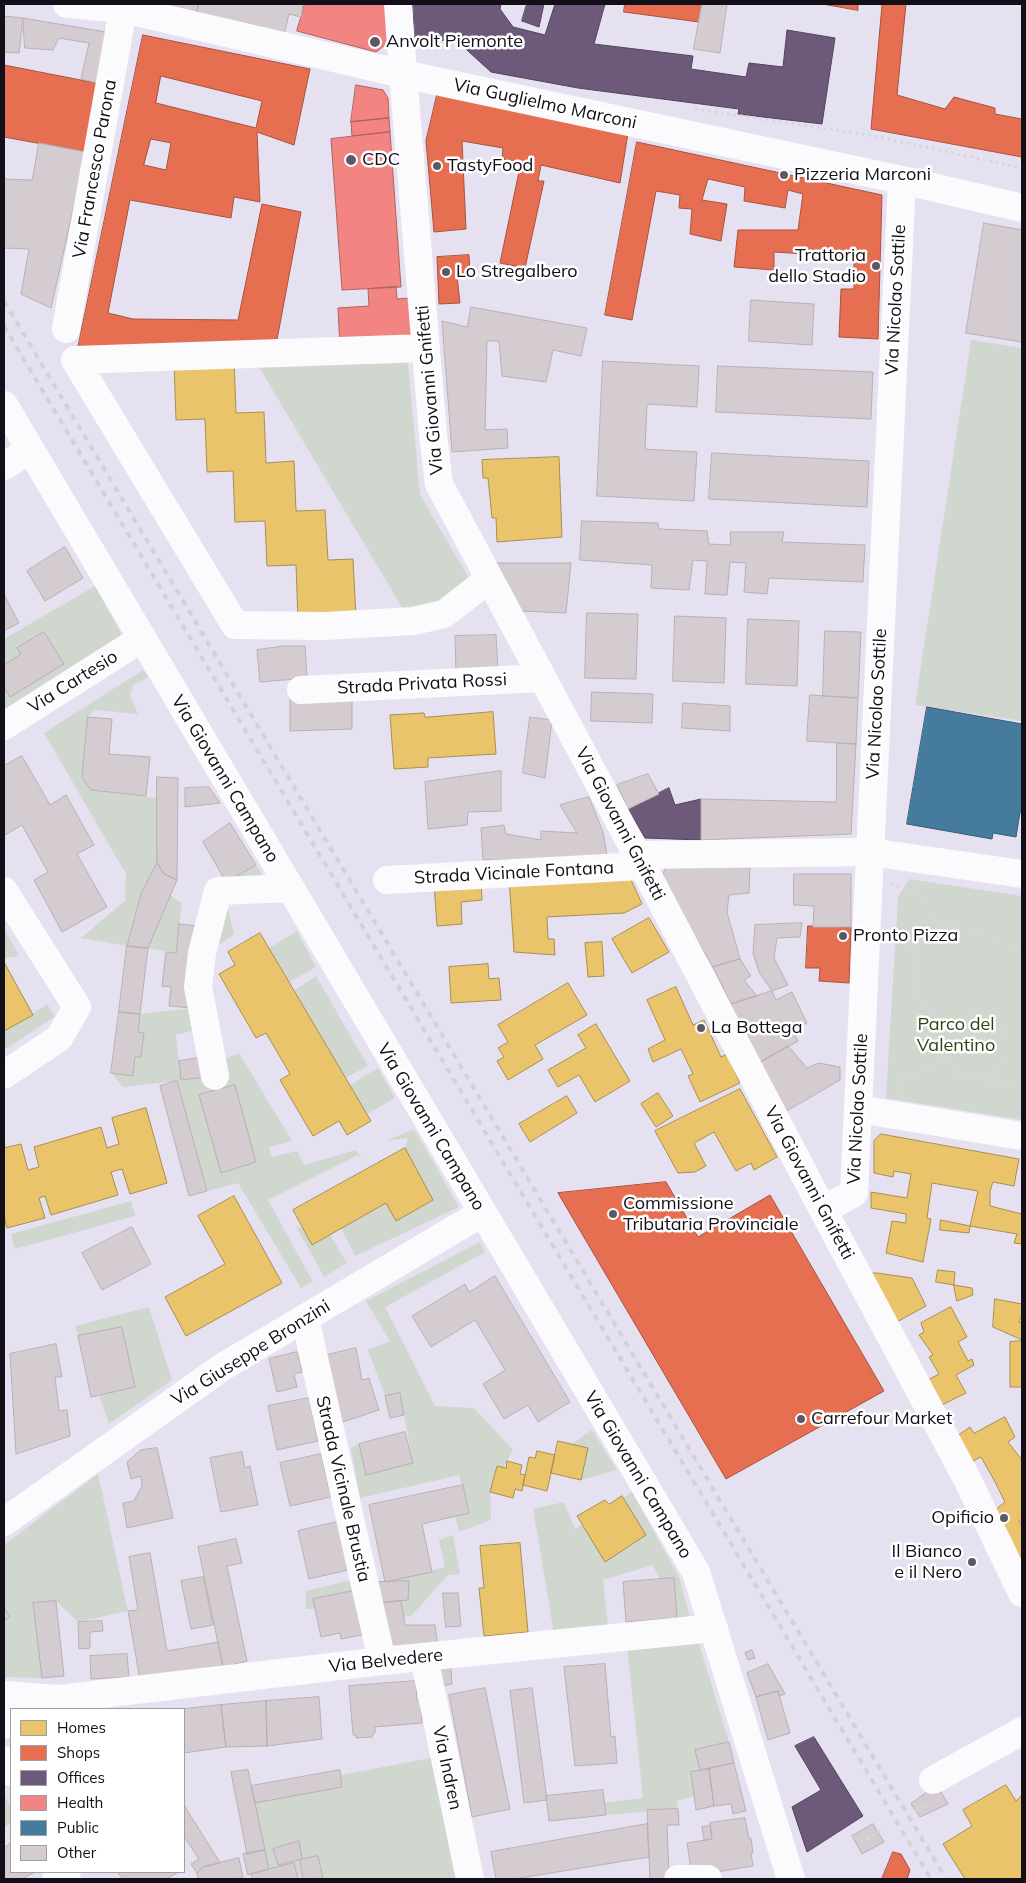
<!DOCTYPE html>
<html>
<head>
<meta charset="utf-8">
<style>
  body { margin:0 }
  #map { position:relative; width:1026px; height:1883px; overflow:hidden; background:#e6e1f1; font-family:Mulish,sans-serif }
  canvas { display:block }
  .frame { position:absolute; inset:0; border:5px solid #120f19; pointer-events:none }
  .legend { position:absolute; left:10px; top:1708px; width:175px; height:165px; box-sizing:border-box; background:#fff; border:1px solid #a09fa3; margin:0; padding:6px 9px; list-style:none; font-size:15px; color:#120f19 }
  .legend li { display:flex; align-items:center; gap:10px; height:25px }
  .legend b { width:25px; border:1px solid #a09fa3 }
</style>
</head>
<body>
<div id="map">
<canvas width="1026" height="1883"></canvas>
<div class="frame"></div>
<ul class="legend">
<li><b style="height:14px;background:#e9c46a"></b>Homes</li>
<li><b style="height:14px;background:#e76f51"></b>Shops</li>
<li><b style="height:14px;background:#6d597a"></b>Offices</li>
<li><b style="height:14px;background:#f28482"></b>Health</li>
<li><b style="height:14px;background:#457b9d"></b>Public</li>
<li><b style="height:14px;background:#d4ccd0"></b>Other</li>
</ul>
</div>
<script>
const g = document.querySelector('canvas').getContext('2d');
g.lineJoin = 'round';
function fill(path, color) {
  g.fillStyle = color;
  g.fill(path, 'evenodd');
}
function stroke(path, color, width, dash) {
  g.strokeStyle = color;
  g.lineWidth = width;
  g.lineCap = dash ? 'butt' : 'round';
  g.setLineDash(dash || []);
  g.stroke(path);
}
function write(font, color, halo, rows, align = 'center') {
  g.font = font + ' Mulish,sans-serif';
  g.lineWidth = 5;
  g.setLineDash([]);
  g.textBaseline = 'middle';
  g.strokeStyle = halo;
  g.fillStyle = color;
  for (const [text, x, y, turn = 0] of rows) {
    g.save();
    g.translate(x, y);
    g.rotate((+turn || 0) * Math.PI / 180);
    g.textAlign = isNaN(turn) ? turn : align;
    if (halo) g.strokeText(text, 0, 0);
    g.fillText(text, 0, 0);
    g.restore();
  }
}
fill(new Path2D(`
  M971,340L1022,348V721L915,705Z
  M407,353L420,495L470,580L441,604L406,614L253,357Z
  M95,586L123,637L5,713L4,710V639Z
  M143,670L149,677L133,685L130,696L138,714L95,710L88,717L82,778L92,790L157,798V863L141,894L127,946L81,938L125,901L126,874L44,733Z
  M256,865L267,883L226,882Z
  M909,879L1022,896V1120L886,1098L898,897Z
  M165,892L182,903L176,953L148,948Z
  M226,901L234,934L215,948Z
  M5,930L19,956L4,958Z
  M297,931L316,967L289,982L269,948Z
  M4,962L33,1014L47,1004L55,1016L4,1050Z
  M316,976L368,1066L345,1078L294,991Z
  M193,1008L195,1030L176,1035L181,1080L225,1074L223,1060L239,1053L292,1141L269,1147L272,1157L297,1151L304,1165L356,1150L364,1163L358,1155L268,1200L313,1282L301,1288L238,1183L207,1191L177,1081L123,1087L111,1073L140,1014Z
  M378,1068L395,1098L367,1114L350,1085Z
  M414,1129L459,1207L355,1256L341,1228L357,1220L405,1148L408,1138L386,1141Z
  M131,1201L135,1216L15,1249L11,1234Z
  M296,1226L330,1235L347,1263L324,1277Z
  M480,1242L485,1252L385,1307L435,1406L474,1408L513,1450L490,1492L491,1520L459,1532L455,1516L469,1513L459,1475L360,1498L351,1448L359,1444L413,1463L404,1415L385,1396L368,1350L390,1341L366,1301Z
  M149,1307L172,1380L109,1424L75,1326Z
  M592,1430L617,1470L581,1480L566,1448Z
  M98,1474L128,1611L78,1622L56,1601L42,1678L4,1677V1545Z
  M632,1492L679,1577L691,1622L680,1623L653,1565L603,1580L609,1634L555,1640L533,1509L564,1502L575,1529Z
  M453,1535L460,1574L448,1575L411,1616L395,1617L385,1582L445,1567L439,1540Z
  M355,1579L371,1633L341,1639L333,1609H306V1591Z
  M697,1637L729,1742L694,1796L677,1801L678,1809L606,1815L604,1803L643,1798L627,1645Z
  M431,1758L457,1879H317L312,1876L287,1879L262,1875L246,1793Z
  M4,1795L11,1807V1823L4,1828Z`), '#cfd7ce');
const homes = new Path2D(`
  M234,359L236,413L264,412L266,463L294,461L296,511L325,510L328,560L353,559L356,617L298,620L296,565L267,566L265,521L235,522L233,471L207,472L205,419L176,420L174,362Z
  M559,457L562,537L497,542L496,518H492L488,478H483L482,460Z
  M493,712L496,754L428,758V767L394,769L390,715L424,713L425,717Z
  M629,875L642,904L624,913L547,917L548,939H554L555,955L514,952L509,878Z
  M481,880L482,900L461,902L462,924L437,926L434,883Z
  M649,918L669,952L632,973L612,939Z
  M260,933L371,1121L347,1135L339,1121L313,1136L280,1080L290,1074L266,1033L256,1038L219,974L235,965L228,952Z
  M602,942L604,976L588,977L585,943Z
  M4,962L33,1015L4,1031Z
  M488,964L489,979L499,978L501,1000L451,1003L449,967Z
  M568,983L587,1015L535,1045L543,1059L508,1080L497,1061L504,1057L498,1048L508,1042L498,1025Z
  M676,987L693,1025L704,1020L721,1057L727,1054L740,1083L700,1102L688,1076L693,1074L681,1049L653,1062L648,1049L665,1040L647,1000Z
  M596,1024L630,1081L595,1102L579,1075L558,1087L548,1070L586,1048L578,1035Z
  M740,1089L777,1157L754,1170L751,1163L736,1171L714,1132L694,1143L706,1166L695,1172L678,1173L655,1131Z
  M658,1093L673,1116L656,1127L641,1104Z
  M567,1096L577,1113L530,1142L519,1124Z
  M146,1108L167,1183L130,1194L122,1169L111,1172L118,1195L51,1215L45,1196L39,1198L45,1218L7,1228L4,1216V1148L21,1144L28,1170L39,1167L34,1147L101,1127L107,1148L119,1144L112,1118Z
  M881,1134L1019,1159L1014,1186L993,1182L990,1191V1206L1022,1214V1244L1014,1243L1017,1234L970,1226L978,1191L932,1183L927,1218L931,1219L923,1262L886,1253L892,1221L906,1223V1214L871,1208V1192L907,1198L911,1174L894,1171L893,1177L874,1173V1141Z
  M405,1148L433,1200L396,1221L386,1203L312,1245L293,1210Z
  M234,1196L282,1283L186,1336L165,1297L225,1264L198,1216Z
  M941,1220L970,1226L969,1233L940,1230Z
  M938,1270L955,1272L954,1285L936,1282Z
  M868,1273H877L912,1278L926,1306L895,1323Z
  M954,1285L972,1288L973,1295L957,1301Z
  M995,1299L1022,1304V1314L1019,1322L1022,1323V1340L993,1327Z
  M951,1307L967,1337L958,1342L968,1361L972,1359L974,1365L956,1375L966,1393L940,1406L926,1381L939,1374L929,1357L933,1355L919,1335L924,1332L921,1323Z
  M1022,1341V1387H1010V1342Z
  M1005,1417L1015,1437L1008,1442L1022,1460V1519L1019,1521L1022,1526V1561L995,1510L1005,1502L994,1480L981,1457L969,1463L957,1436L970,1427L974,1433Z
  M558,1441L588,1448L581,1480L551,1473Z
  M537,1451L555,1455L547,1491L523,1485L529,1457L535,1458Z
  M507,1461L522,1465L520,1474L525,1475L522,1491L515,1489L513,1498L490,1492L497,1466L506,1468Z
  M622,1496L646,1535L605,1562L577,1516L605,1500L609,1504Z
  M520,1543L528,1632L484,1636L479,1588H484L480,1546Z
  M1006,1785L1016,1801L1021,1796L1022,1798V1879H965L943,1844L972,1826L963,1810Z`);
fill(homes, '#e9c46a');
stroke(homes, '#a88e52', 1);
const shops = new Path2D(`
  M625,4H702L699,22L624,12Z
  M823,4H858V10Z
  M879,4H906L897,95L945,109L954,97L995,108V114L1022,119V157L871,129L882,5Z
  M143,35L310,69L294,145L257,132L260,202L234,197L231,218L130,200L108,313L133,319L238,320L262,204L301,212L276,345L78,348ZM161,76L262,101L256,128L156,103ZM151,139L171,143L166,170L144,165Z
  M4,65L101,84L86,152L4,137Z
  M438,91L628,133L620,183L541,165L538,181H544L525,268L500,263L521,162L502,159L503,148L462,141L466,229L434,232L426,141Z
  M637,142L882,195L878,339L839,337L841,289H854V257L774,252V270L734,267L738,230H798L803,194L788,190L785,208L744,201L745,187L708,179L702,200L727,204L721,241L690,234L692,209L679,208L680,195L656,191L632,320L605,315Z
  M469,255L470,274L457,276L460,303L439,304L437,257Z
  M808,926L851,927L849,983L819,981L820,968H806Z
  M666,1182L698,1237L770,1195L884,1391L726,1479L558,1193Z
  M893,1852L901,1854L910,1870L907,1879H882Z`);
fill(shops, '#e76f51');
stroke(shops, '#a75240', 1);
const offices = new Path2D(`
  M413,4H501L500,9L513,27L545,35L555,4H605L594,44L693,56L691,69L746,77L749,63L783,67L787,30L835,38L822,124L738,114L739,109L578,88L491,72L456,40L415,41Z
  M527,4H544L539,27L522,21Z
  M669,788L675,805L701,799V840L645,838L628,809Z
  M814,1737L863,1816L807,1852L792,1807L821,1790L795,1746Z`);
fill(offices, '#6d597a');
stroke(offices, '#52435d', 1);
const health = new Path2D(`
  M305,4H386L389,42L376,52L297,31Z
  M356,85L383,90L388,98L389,118L351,122Z
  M389,118L390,132L352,136L351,122Z
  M390,132L401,287L342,290L331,139Z
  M396,287L397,299L410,298L412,345L340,349L338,308L369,306L368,289Z`);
fill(health, '#f28482');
stroke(health, '#af6162', 1);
const public = new Path2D(`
  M927,707L1022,724V812H1020L1016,837L993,833L992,839L907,824Z`);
fill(public, '#457b9d');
stroke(public, '#365b75', 1);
const building = new Path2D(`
  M147,4H199L196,15Z
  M199,4H303L301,17L289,14L284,35L196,15Z
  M702,4H727L720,53L694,49Z
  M4,16L23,18L19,53L4,52Z
  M23,18L106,32L101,84L81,79L89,43L59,38L53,50L25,48Z
  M39,143L86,152L51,308L21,294L29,249L4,248V179L32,180Z
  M984,223L1022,230V342L966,333Z
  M751,300L814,304L812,345L749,341Z
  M471,307L587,328L581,356L553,350L546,382L502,376L499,341H487L485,430L507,429L508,448L452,452L442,321L467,327Z
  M603,361L699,366L697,407L647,404L645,449L697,452L694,501L597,496Z
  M718,366L873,372L871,419L716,412Z
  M712,453L869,461L867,507L709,499Z
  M582,521L658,523L659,529L707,531L709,544L731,545L730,532H784L782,542L865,545L863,582L769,578L767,594L744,592L746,563L730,562L727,595L705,594L707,561L693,560L689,590L651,588L652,565L580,560Z
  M65,547L83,578L45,601L27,571Z
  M497,563H571L566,613L519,611Z
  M4,594L19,623L4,631Z
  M587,613L638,614L636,679L585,678Z
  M675,616L726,618L724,683L673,681Z
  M748,619L799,621L797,686L746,684Z
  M825,631L861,632L858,698L823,696Z
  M44,632L64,664L10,697L4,687V665L21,654L17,648Z
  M496,635L498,670L456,671L455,636Z
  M284,646H305L307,678L260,682L257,650Z
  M592,692L653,694L652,723L591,721Z
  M352,695V729L290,731V699Z
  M810,695L858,698L856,744L807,741Z
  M683,703L730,706V731L682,728Z
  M88,717L112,719L109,754L150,757L146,796L91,790L82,778Z
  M530,717L552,720L545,778L523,773Z
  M837,743L856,744L851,834L701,840V799L836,802Z
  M22,756L50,805L66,795L94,845L77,854L107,907L62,932L34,880L48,872L22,825L5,835L4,832V766Z
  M501,771V811L468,812L467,825L428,829L425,782Z
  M648,774L659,794L628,809L617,785Z
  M157,777L178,778L177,880L164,874L157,863Z
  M209,787L220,803L185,807V788Z
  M589,797L603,832L608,861L483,860L481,828L504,825L506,834L541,840V831L577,833L560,805Z
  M230,823L256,865L226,882L203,842Z
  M157,863L164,874L177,880L148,948L127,946L141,894Z
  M750,864L749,893L729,895L727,912L740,959L713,967L661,879L666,866Z
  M794,874H851V927H813L814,906L794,905Z
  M802,923L800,937L777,938L774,958L788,985L772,991L759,972L753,953L755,925Z
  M179,924L201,926L193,1008L169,1006L171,987L162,986L166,952L176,953Z
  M127,946L148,948L140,1014L119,1012Z
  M740,959L751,976L744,980L757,996L731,1004L713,967Z
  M772,991L776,1000L792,992L807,1023L792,1029L798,1041L759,1063L731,1004Z
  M119,1012L140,1014L138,1032L144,1033L141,1057H135L133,1076L111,1073Z
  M788,1046L807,1068L819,1063L840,1067V1080L785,1112L759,1063Z
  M212,1056L215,1076L181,1080L179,1061Z
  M177,1081L207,1191L189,1196L160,1086Z
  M235,1085L256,1162L221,1173L199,1095Z
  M132,1227L151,1264L102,1290L82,1253Z
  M495,1276L570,1402L538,1422L528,1405L504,1419L483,1384L505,1370L475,1320L431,1347L412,1316L465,1284L469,1292Z
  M122,1327L135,1387L91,1397L78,1336Z
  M56,1344L62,1377H55L59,1411L67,1410L70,1436L16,1454L10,1354Z
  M356,1348L362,1380L369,1378L379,1410L340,1423L323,1356Z
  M297,1352L302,1372L294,1374L297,1387L277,1392L269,1359Z
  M400,1393L404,1415L390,1418L385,1396Z
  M309,1398L318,1441L277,1450L268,1406Z
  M405,1432L413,1463L366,1475L359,1444Z
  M157,1448L173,1518L127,1528L123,1503L134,1501L142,1486L141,1476L131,1479L127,1462L141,1450Z
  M242,1452L245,1468L250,1466L258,1505L221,1512L210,1458Z
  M321,1454L331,1497L290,1506L280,1463Z
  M463,1485L469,1513L422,1524L432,1572L385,1582L369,1505Z
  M337,1522L348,1570L309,1579L298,1531Z
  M236,1539L242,1563L227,1566L247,1661L223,1667L198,1547Z
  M150,1553L167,1651L218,1642L223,1667L140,1680L128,1611L138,1610L129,1557Z
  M203,1577L213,1625L191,1629L181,1581Z
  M674,1578L677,1618L626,1622L623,1582Z
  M409,1581L408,1600L379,1603L378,1582Z
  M353,1591L362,1635L341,1639L340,1633L321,1637L313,1599Z
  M443,1593H458L461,1626L446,1627Z
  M56,1601L64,1676L42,1678L33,1603Z
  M401,1601L405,1625H435L438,1648L386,1653L379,1603Z
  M4,1607L10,1617L4,1621Z
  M102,1621L103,1631L90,1632V1648L79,1649L78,1622Z
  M752,1650L755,1658L748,1660L745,1653Z
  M127,1654L129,1677L91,1679L90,1656Z
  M450,1656L452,1684L433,1688L428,1658Z
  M605,1664L611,1737L615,1736L617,1763L575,1766L564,1667Z
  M768,1664L785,1694L779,1696L778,1691L756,1697L747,1673Z
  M416,1681L417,1701H421L422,1723L375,1727V1733L373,1734L372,1737L356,1738V1735H353L349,1686Z
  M485,1688L510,1809L472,1817L449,1695Z
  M532,1688L547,1800L524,1803L510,1691Z
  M778,1691L790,1733L768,1740L756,1697Z
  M319,1697L322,1739L267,1746L266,1701Z
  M266,1701L267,1746L226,1747L221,1705Z
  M221,1705L226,1747L184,1753V1709H181Z
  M729,1742L734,1763L700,1770L695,1750Z
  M734,1763L746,1811L733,1814L731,1804L714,1806L709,1769Z
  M709,1769L714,1806L696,1810L691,1772Z
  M248,1770L265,1850L247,1854L231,1772Z
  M340,1770L342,1787L255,1803L251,1786Z
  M937,1785L948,1804L920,1817L911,1804Z
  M603,1790L606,1815L549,1821L546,1796Z
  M184,1805L220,1863L203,1867L197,1873L191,1864L199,1859L184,1836Z
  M678,1809L679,1825H667L669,1875H665V1879H650L647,1810Z
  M745,1818L749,1839L751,1838L753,1853H751L753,1866L692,1876L687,1843L712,1839L710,1823Z
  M647,1824L649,1857L514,1879H496L491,1852Z
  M873,1824L884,1842L862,1854L852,1836Z
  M710,1826L712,1839L704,1840L702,1827Z
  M299,1841L302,1859L278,1865L273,1849Z
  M11,1843V1872H35L22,1879H5L4,1877V1848Z
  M265,1850L269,1869L248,1875L243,1854Z
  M318,1856L323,1878L303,1879L300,1860Z
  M239,1858L243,1877L235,1879H198L197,1873L203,1867Z
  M294,1863L298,1879H252L251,1874Z
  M118,1872H176L177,1873L166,1879H123Z`);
fill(building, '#d4ccd0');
stroke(building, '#b8b0b4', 1);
stroke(new Path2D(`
  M695,109L869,135L1022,168
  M891,884L920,896L940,925
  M894,953L917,950
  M944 1047a32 32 0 1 1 64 0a32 32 0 1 1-64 0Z
  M947,1032C945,1028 943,1023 940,1018C933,1009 923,1003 918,992C912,981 915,966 916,954C924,900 993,939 1022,951
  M983,1080L996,1086L1022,1088
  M899,1093L902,1078L946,1061
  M916,1811L928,1804
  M861,1842L884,1829`), '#d7d6da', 3, [2.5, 4]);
stroke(new Path2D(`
  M67,4L124,9L403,74L433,435L439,484L637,855L823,1210L966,1477L1022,1593
  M66,329L124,4
  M426,348L75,360L235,625L324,626L413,621L444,614L489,579
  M4,405L696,1572L791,1879
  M4,466L30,450
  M301,690L542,678
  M4,726L141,639
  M637,855L870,852L1022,874
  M387,880L642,866
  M4,891L77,1007L59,1038L4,1075
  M215,1076L198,987L202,953L218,891L290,888
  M858,1109L1022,1136
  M823,1210L854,1193L902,180
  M305,1318L382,1661
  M4,1522L224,1366L482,1213
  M424,1657L470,1879
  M4,1695L59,1699L382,1661L714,1628
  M4,1725L11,1722
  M4,1760L11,1772
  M933,1780L1022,1731
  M56,1879L67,1872
  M678,1879H708`), '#fbfafd', 28);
stroke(new Path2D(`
  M398,4L403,74L902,180L1022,208`), '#fbfafd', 28);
stroke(new Path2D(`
  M4,301L946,1879
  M4,326L931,1879`), '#d2d1d6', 4, [6, 6]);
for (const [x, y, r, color] of [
  [375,42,6,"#5c5865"],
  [351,160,6,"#5c5865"],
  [437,166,5,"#5c5865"],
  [784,175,5,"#5c5865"],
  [876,266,5,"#5c5865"],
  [446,272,5,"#5c5865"],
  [843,936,5,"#5c5865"],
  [701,1028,5,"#5c5865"],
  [613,1214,5,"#5c5865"],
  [801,1419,5,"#5c5865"],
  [1004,1518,5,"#5c5865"],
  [972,1562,5,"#5c5865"]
]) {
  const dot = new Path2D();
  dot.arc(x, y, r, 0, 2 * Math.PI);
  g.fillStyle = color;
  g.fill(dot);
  stroke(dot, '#fff', 2);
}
write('18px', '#120f19', '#fff', [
  ["Anvolt Piemonte",386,42],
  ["CDC",362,160],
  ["TastyFood",447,166],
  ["Pizzeria Marconi",794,175],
  ["Trattoria",866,256,"right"],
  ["dello Stadio",866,277,"right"],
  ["Lo Stregalbero",456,272],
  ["Pronto Pizza",853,936],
  ["La Bottega",711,1028],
  ["Commissione",623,1204],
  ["Tributaria Provinciale",623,1225],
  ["Carrefour Market",811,1419],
  ["Opificio",994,1518,"right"],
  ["Il Bianco",962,1552,"right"],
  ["e il Nero",962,1573,"right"]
], 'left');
write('18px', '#120f19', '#fff', [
  ["Via Guglielmo Marconi",545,104,12],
  ["Via Francesco Parona",95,169,-80],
  ["Via Nicolao Sottile",896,300,-87],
  ["Via Giovanni Gnifetti",430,390,-95],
  ["Via Cartesio",73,682,-32],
  ["Strada Privata Rossi",422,684,-3],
  ["Via Nicolao Sottile",877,704,-87],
  ["Via Giovanni Campano",225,779,59],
  ["Via Giovanni Gnifetti",620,824,62],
  ["Strada Vicinale Fontana",514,873,-3],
  ["Via Nicolao Sottile",858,1109,-87],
  ["Via Giovanni Campano",431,1127,59],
  ["Via Giovanni Gnifetti",809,1183,62],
  ["Via Giuseppe Bronzini",251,1353,-32],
  ["Via Giovanni Campano",638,1475,59],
  ["Strada Vicinale Brustia",343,1489,77],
  ["Via Belvedere",386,1661,-6],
  ["Via Indren",447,1768,78]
]);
write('18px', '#28460f', '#fff', [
  ["Parco del",956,1025],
  ["Valentino",956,1046]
]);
</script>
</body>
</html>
